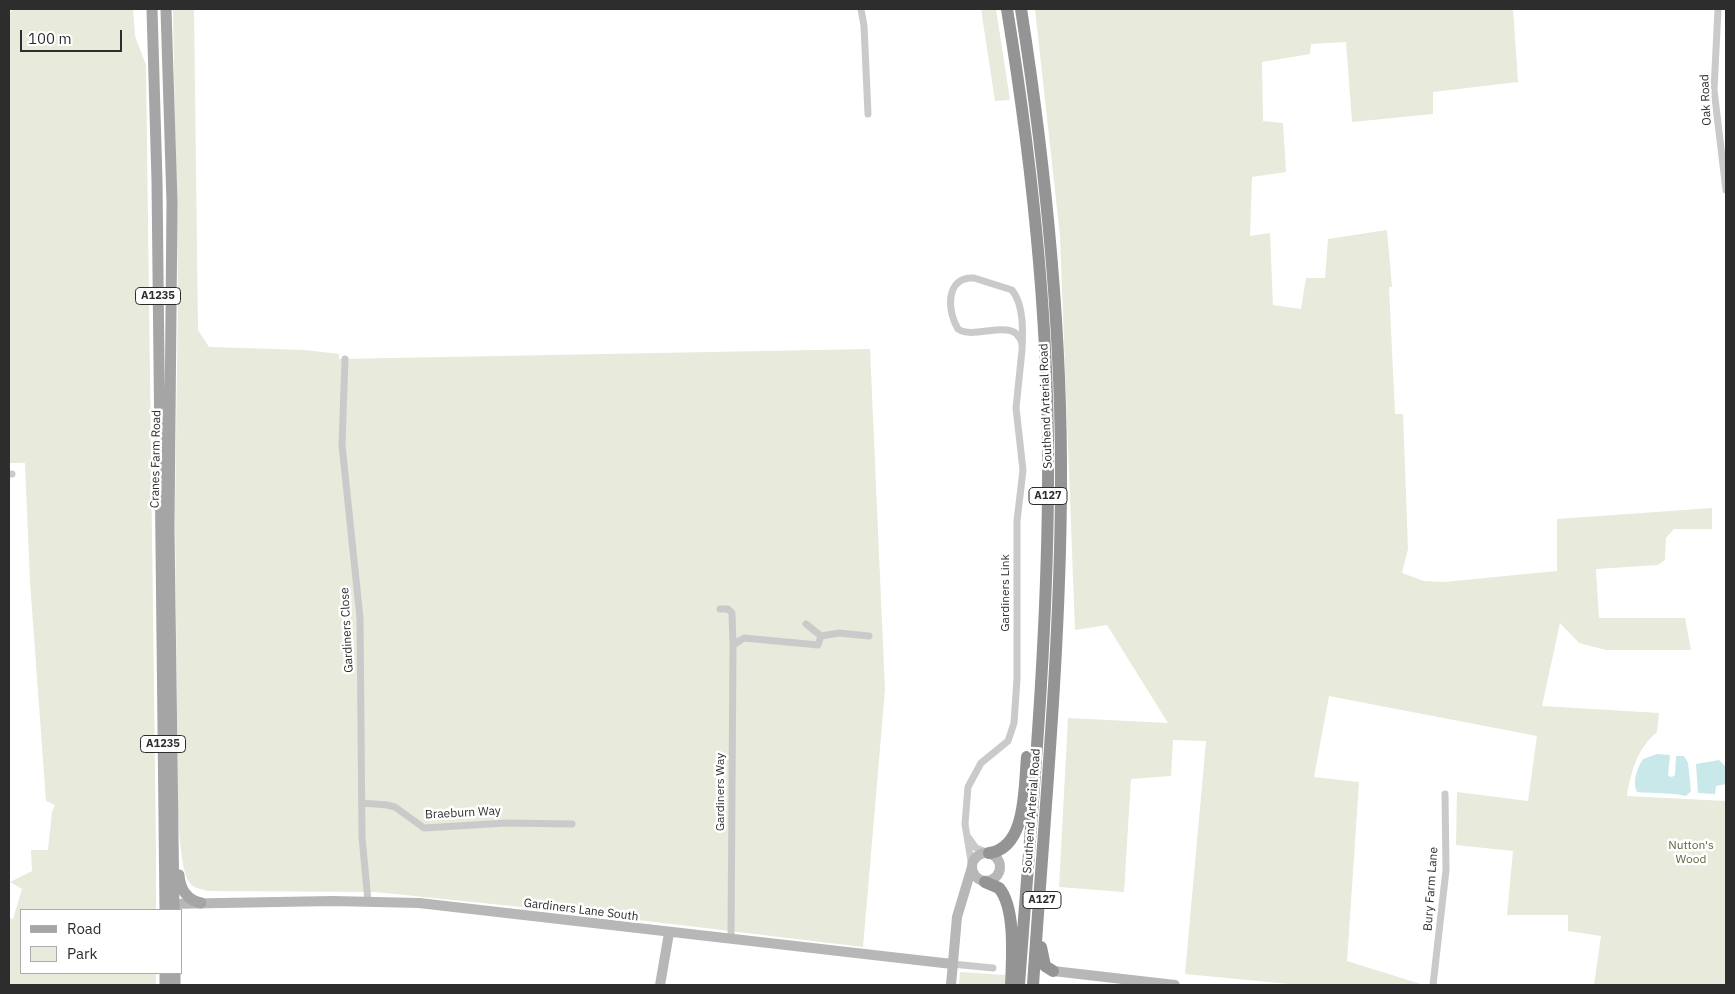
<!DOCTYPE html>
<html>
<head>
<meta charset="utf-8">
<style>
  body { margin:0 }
  #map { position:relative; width:1735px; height:994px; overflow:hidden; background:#fff; font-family:"IBM Plex Sans",sans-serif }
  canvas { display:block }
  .frame { position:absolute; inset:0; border:10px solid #2d2d2d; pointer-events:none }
  .legend { position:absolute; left:20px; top:909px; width:162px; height:65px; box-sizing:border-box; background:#fff; border:1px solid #ababab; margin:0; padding:6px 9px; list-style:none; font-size:15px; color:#2d2d2d }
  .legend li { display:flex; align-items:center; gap:10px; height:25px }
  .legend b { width:25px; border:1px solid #ababab }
  .scale { position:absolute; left:20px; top:30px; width:102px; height:22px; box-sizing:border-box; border:2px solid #2d2d2d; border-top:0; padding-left:6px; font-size:15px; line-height:18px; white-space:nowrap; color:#2d2d2d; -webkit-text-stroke:4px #fff; paint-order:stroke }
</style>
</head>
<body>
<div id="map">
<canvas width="1735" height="994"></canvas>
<div class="frame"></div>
<ul class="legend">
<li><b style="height:6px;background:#a5a5a5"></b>Road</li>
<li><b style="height:14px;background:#e8eadb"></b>Park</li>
</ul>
<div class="scale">100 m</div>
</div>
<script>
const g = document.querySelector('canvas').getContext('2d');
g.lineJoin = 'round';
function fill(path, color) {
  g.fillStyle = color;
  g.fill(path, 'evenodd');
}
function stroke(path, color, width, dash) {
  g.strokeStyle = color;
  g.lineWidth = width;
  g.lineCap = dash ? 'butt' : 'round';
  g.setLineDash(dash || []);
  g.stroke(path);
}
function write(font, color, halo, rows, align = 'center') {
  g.font = font + ' "IBM Plex Sans",sans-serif';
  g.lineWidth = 5;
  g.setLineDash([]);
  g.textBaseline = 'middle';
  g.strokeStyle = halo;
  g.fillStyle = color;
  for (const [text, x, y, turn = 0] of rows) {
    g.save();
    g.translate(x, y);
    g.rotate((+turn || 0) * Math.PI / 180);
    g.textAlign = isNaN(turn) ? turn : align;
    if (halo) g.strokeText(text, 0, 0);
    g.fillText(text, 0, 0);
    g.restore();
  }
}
fill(new Path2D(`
  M14,9H133L135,36L146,65L156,847V910H21V973H156V985H9V918L13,919L22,889L10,882L32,871L31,850H48L52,812L55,805L46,801L30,582L25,463H9V13Z
  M173,9H194L198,330L209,347L305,350L339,354V359L870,349L885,690L863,947L580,913L375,892L207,891C201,889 193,888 189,882C181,870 179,830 178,815L175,512L178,294Z
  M981,9H996L1010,100L995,101Z
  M1035,9H1513L1518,82L1433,92V114L1352,122L1346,42L1311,44L1310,54L1262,62L1263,121L1283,123L1286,172L1252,177L1250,236L1270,233L1273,305L1301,309L1306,278H1325L1328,239L1387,230L1392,287H1389L1395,414H1403L1408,549L1402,573L1424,581L1444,582L1557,571V519L1712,508V529H1674L1666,538L1665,560L1658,565L1596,569L1599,618H1685L1691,650H1606L1579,643L1560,623L1542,706L1659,713L1657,732C1637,749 1631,771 1627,796L1726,801V985H1594L1601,936L1568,931V915H1507L1513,851L1456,845L1457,792L1528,801L1537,736L1329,696L1314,777L1359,782L1347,961L1424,985H1300L1185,974L1206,741L1173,740L1171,776L1131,779L1124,892L1059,887L1068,718L1168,723L1107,625L1075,630L1060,236Z
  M960,972L1005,975V985H959Z`), '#e8eadb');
fill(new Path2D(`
  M1657,754L1670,755L1668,776L1672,777L1675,775L1676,756H1684L1688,763L1691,791L1686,796C1670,792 1654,794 1637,792C1632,781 1637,769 1643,759Z
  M1719,760L1726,767V784L1716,786L1715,794L1698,793L1696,764Z`), '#c8e8e9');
stroke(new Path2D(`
  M861,9L864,26L868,114
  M1718,9L1714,90L1726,190
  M345,359L342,445L360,618L362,837L368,901
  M9,474H12
  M720,609H728L732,613L733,645
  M821,636L839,633L869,636
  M362,803L387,805L395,807L424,828L506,823L572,824
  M968,837L976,848L989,853
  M972,867L965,824L968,787L981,763L1008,741L1014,723L1017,679V521L1023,470L1016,408L1022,350C1023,332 1024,305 1012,290L974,278C945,276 947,312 958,329C975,341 1016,315 1022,344
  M731,939L733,645L744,638L818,645L821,636L806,624
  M952,964L993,968
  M1433,985L1446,870L1445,794`), '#cacaca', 7);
stroke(new Path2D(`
  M972 867a14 14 0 1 1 28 0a14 14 0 1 1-28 0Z
  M167,904L333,901L419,903L952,964
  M1053,971L1175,985
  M660,985L669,933
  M951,985L957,917L972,867`), '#b7b7b7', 10);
stroke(new Path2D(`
  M152,9L157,181L165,910
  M166,9L172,203L169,527L174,910
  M179,875C180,889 187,900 201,903
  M175,973V985
  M165,985V973`), '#a5a5a5', 11);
stroke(new Path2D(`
  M1007,9C1033,168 1050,328 1048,489C1047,654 1031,820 1019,985
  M1021,9C1046,168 1062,328 1061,489C1060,655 1044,820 1033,985
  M989,853C1027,848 1024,787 1027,757
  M985,882L999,888C1016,908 1012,959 1011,985
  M1041,947L1045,966L1053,971`), '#949494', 12);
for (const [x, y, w] of [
  [158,296,45],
  [1048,496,38],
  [163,744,45],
  [1042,900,38]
]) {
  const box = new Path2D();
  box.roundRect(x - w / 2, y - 8.5, w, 17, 4);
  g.fillStyle = '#fff';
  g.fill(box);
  stroke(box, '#2d2d2d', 1);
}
write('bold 11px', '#2d2d2d', null, [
  ["A1235",158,296],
  ["A127",1048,496],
  ["A1235",163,744],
  ["A127",1042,900]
]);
write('12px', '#2d2d2d', '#fff', [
  ["Oak Road",1706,100,-93],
  ["Southend Arterial Road",1046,406,-92],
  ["Cranes Farm Road",156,459,-89],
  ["Gardiners Link",1006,593,-90],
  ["Gardiners Close",347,630,-93],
  ["Gardiners Way",721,792,-90],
  ["Southend Arterial Road",1032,811,-86],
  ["Braeburn Way",463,813,-3],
  ["Bury Farm Lane",1431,889,-86],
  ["Gardiners Lane South",581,910,7]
]);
write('12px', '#5f663d', '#fff', [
  ["Nutton's",1691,846],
  ["Wood",1691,860]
]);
</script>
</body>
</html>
